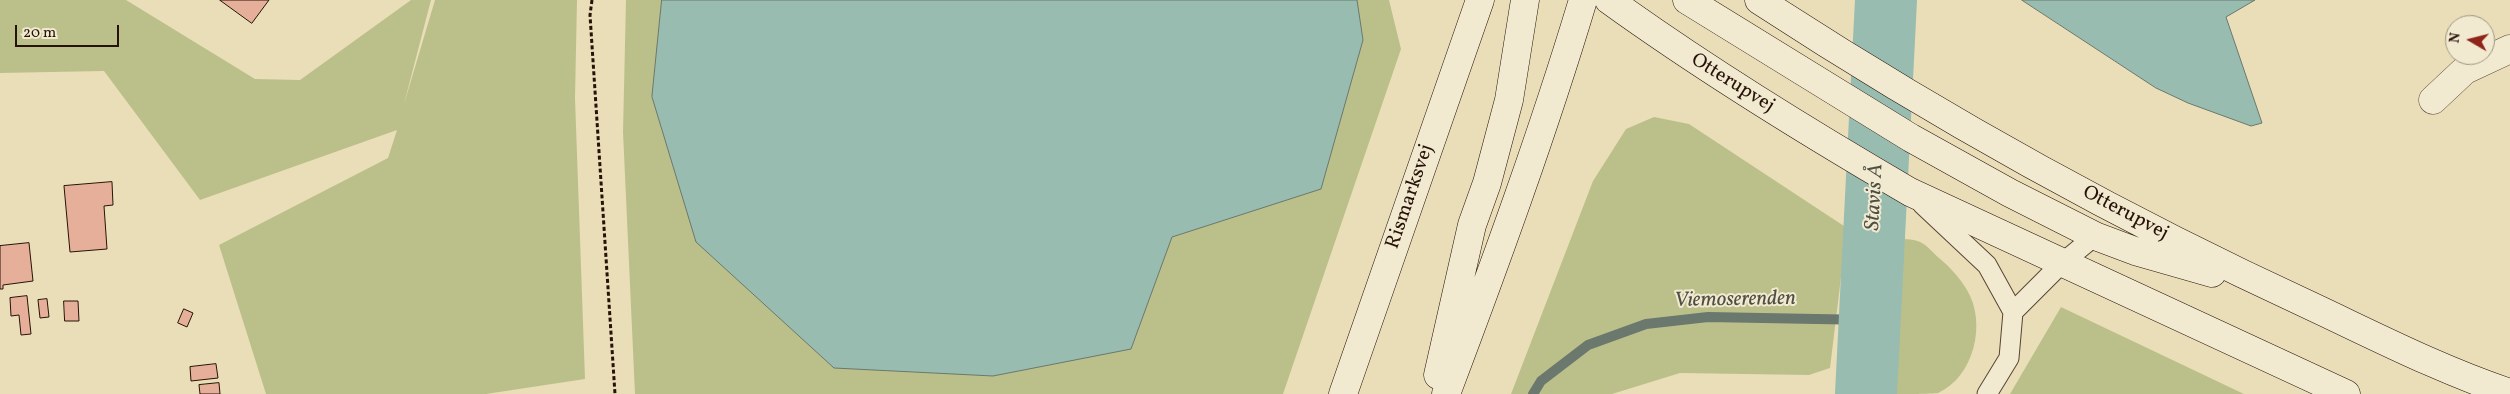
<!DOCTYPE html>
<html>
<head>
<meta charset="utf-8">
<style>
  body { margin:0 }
  #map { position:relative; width:2510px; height:394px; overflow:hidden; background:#eadeb8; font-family:Vollkorn,serif }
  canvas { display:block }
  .north { position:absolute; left:2445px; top:15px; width:50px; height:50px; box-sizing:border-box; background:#f1ead1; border:1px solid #a09481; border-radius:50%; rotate:278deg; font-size:14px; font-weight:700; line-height:20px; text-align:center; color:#271208 }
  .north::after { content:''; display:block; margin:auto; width:18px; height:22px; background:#8f2418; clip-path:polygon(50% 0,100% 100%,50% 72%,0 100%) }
  .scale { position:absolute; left:15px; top:25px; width:104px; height:22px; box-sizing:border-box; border:2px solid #271208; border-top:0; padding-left:6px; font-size:15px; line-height:18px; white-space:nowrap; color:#271208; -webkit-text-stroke:4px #f1ead1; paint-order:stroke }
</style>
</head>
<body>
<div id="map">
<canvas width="2510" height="394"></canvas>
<div class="north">N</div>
<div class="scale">20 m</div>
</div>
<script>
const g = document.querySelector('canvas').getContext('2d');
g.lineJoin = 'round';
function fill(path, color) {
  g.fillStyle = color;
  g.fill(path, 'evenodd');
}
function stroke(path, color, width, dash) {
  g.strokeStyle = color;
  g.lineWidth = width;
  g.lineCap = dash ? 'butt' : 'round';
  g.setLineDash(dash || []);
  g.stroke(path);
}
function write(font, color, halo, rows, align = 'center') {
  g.font = font + ' Vollkorn,serif';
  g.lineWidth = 4;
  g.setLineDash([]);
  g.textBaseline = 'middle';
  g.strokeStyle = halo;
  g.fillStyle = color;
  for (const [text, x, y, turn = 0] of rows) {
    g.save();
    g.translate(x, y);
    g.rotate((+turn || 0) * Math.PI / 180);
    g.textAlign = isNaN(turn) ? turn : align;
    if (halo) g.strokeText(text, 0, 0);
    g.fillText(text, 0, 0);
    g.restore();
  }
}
fill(new Path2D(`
  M0,0H126L255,79L300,80L411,0H431L404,104L435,0H577L575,98L585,379L486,394H266L219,245L388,158L397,130L200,200L104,71L0,73Z
  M626,0H1389L1401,49L1283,394H635L623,132Z
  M1654,117L1689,124L1847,228L1830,368L1809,375L1680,373L1612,394H1511L1593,181L1626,129Z
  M1904,239C1924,240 1925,245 1939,258C1950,267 1960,278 1967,290C1987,323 1974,377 1938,393C1930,394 1905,394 1896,394Z
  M2061,307L2244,394H2010Z`), '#bbc08b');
const water = new Path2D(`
  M662,0H1357L1363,40L1321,189L1172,237L1131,349L993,376L834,368L696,242L652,97Z
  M2022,0H2255L2226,17L2262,123L2251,126L2188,103L2156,88Z`);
fill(water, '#98bcb0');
stroke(water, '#6b786d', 1);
stroke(new Path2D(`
  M1533,394L1541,381L1588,345L1646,324L1708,317L1871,320`), '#6b786d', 10);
stroke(new Path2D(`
  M1866,394L1886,0`), '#98bcb0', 62);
const building = new Path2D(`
  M220,0H269L252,23Z
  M112,182L113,205L104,206L107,249L70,252L64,186Z
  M29,243L33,281L3,285V289H0V246Z
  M27,296L31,334L21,335L19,315L11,316L10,298Z
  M47,299L49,317L40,318L38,300Z
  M64,301H78L79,321H65Z
  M184,309L193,313L187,327L178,323Z
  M216,364L218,378L191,381L190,367Z
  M219,383L220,394H200L199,385Z`);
fill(building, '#e6af9a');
stroke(building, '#271208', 1);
const lane = new Path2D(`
  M1922,204L1987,265L2013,312L2009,358L1987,394
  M2013,312L2061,264L2095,236`);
const street = new Path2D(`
  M2433,100L2465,70L2510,49`);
const secondary = new Path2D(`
  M1609,0C1706,70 1807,132 1910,192L2346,394
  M1687,0L1911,138L2010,193L2095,236L2135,251L2212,273
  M1759,0C1935,115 2120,218 2311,306C2377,337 2441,370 2510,393
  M1438,375L1472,225L1487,183L1509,100L1525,0
  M1343,394L1480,0
  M1446,394C1495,264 1543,133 1583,0`);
stroke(lane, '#584534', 21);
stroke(street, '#584534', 29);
stroke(secondary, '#271208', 29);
stroke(new Path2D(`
  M592,0L590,15L615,394`), '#271208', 3, [4, 2.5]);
stroke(lane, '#f1ead1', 19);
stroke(street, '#f1ead1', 28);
stroke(secondary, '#f1ead1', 28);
write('20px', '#271208', '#f1ead1', [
  ["Otterupvej",1732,84,32],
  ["Rismarksvej",1411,197,-71],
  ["Otterupvej",2125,214,28]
]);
write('italic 21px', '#4f4e43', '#f1ead1', [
  ["Stavis Å",1876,197,-87],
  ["Viemoserenden",1735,301,-1]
]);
</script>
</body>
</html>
